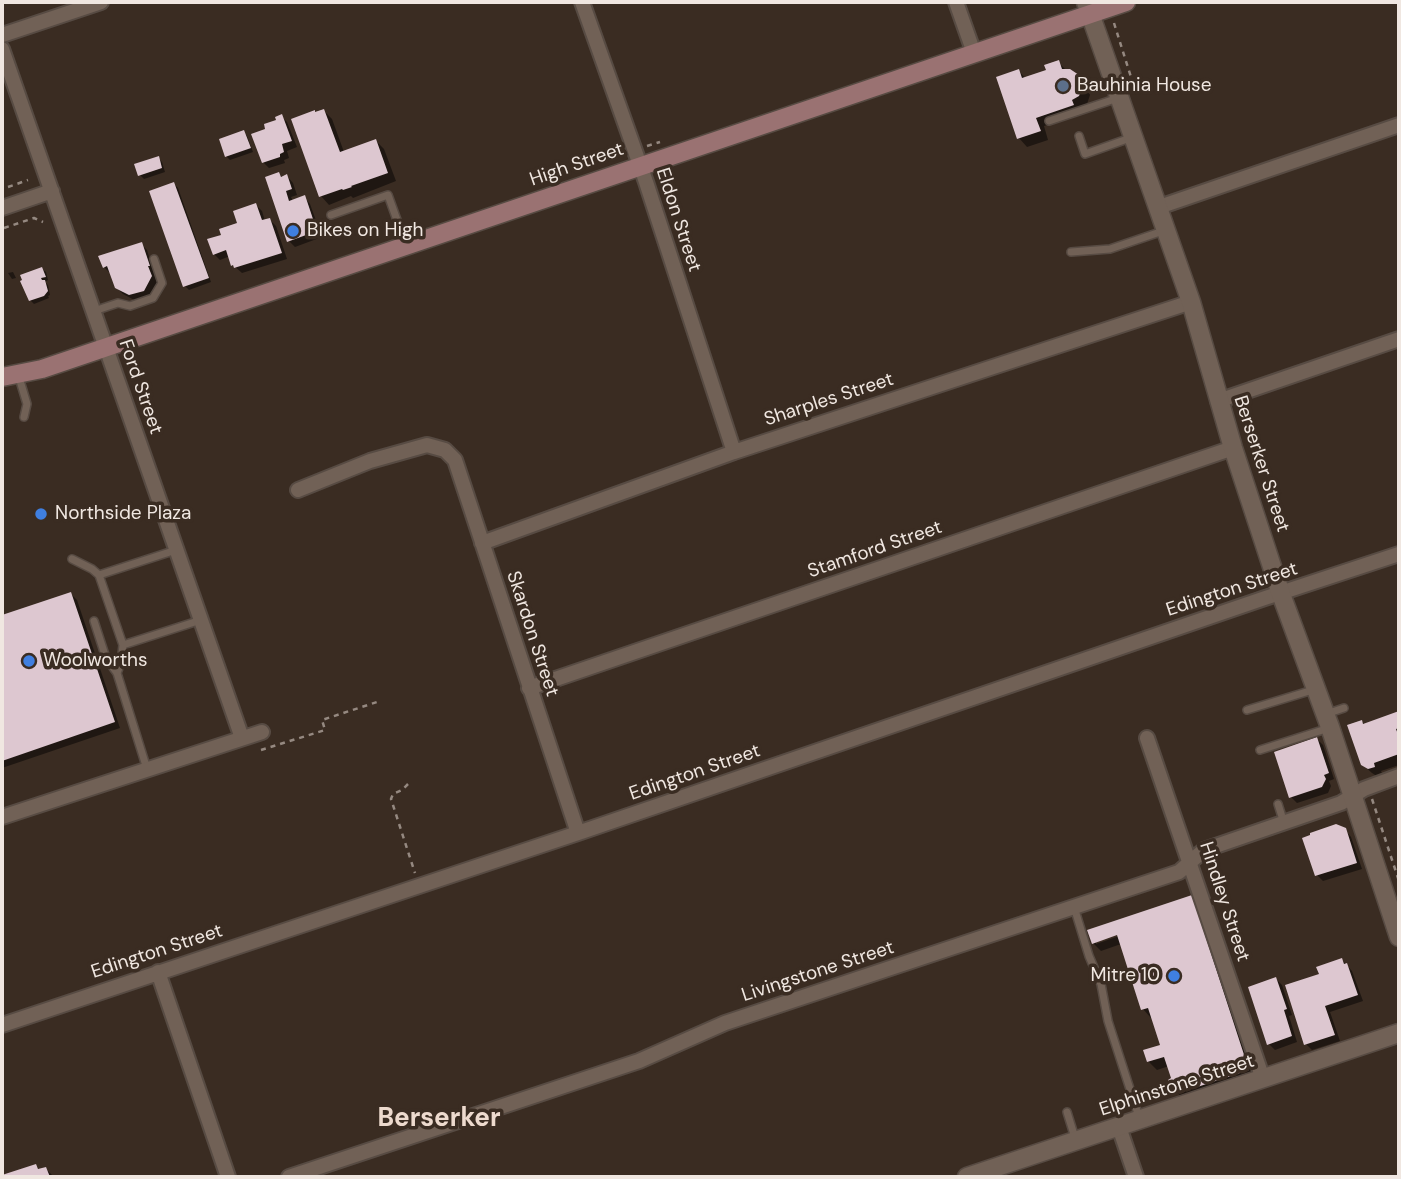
<!DOCTYPE html>
<html>
<head>
<meta charset="utf-8">
<style>
  body { margin:0 }
  #map { position:relative; width:1401px; height:1179px; overflow:hidden; background:#3a2c22; font-family:"DM Sans",sans-serif }
  canvas { display:block }
  .frame { position:absolute; inset:0; border:4px solid #f0e7e1; pointer-events:none }
</style>
</head>
<body>
<div id="map">
<canvas width="1401" height="1179"></canvas>
<div class="frame"></div>
</div>
<script>
const g = document.querySelector('canvas').getContext('2d');
g.lineJoin = 'round';
function fill(path, color) {
  g.fillStyle = color;
  g.fill(path, 'evenodd');
}
function stroke(path, color, width, dash) {
  g.strokeStyle = color;
  g.lineWidth = width;
  g.lineCap = dash ? 'butt' : 'round';
  g.setLineDash(dash || []);
  g.stroke(path);
}
function write(font, color, halo, rows, align = 'center') {
  g.font = font + ' "DM Sans",sans-serif';
  g.lineWidth = 7;
  g.setLineDash([]);
  g.textBaseline = 'middle';
  g.strokeStyle = halo;
  g.fillStyle = color;
  for (const [text, x, y, turn = 0] of rows) {
    g.save();
    g.translate(x, y);
    g.rotate((+turn || 0) * Math.PI / 180);
    g.textAlign = isNaN(turn) ? turn : align;
    if (halo) g.strokeText(text, 0, 0);
    g.fillText(text, 0, 0);
    g.restore();
  }
}
fill(new Path2D(`
  M1058,62L1067,71L1078,77L1087,86L1090,95L1087,104L1080,109L1081,113L1044,126L1048,140L1027,147L1019,138L999,78L1019,71L1026,79L1048,71Z
  M324,111L332,119L344,152L376,141L384,149L396,181L353,198L351,196L329,205L321,196Z
  M281,116L287,122L297,147L287,151L289,158L284,160L285,163L269,168L263,162L267,130Z
  M244,132L247,136L253,152L230,160L226,156Z
  M158,158L162,162L165,172L144,179L140,175Z
  M279,174L283,178L287,176L293,183L297,195L291,197L293,201L304,197L310,204L322,237L295,247L289,241Z
  M174,184L178,188L211,282L189,290L185,286Z
  M256,205L262,211L265,221L270,220L276,226L287,259L242,273L233,265L230,256L220,260L214,254L224,236L240,224Z
  M141,244L147,250L157,283L150,296L136,301L123,294L116,287L110,273L104,267Z
  M42,269L46,272L48,280L45,282L48,285L50,295L48,296L49,298L34,304L30,300Z
  M13,272L16,278L12,279L8,273Z
  M71,594L77,600L120,728L2,768V617Z
  M1399,713V765L1381,771L1383,775L1378,777L1372,773L1362,764V722L1365,725Z
  M1317,739L1323,745L1334,779L1329,781L1331,786L1328,793L1297,803L1291,797Z
  M1345,830L1351,837L1362,869L1323,881L1317,875Z
  M1192,897L1200,906L1256,1078L1188,1100H1185L1172,1088L1170,1081L1173,1079L1169,1066L1157,1070L1148,1061L1145,1051L1162,1046L1152,1017L1151,1018L1143,1009L1121,944L1101,951L1093,943L1089,931ZM1124,931L1125,934L1096,944V940Z
  M1342,960L1352,971L1363,1001L1330,1012L1340,1041L1312,1050L1306,1044L1321,975Z
  M1276,979L1282,985L1292,1015L1289,1016L1297,1042L1275,1050L1269,1044Z
  M36,1166L40,1170L46,1169L54,1177H2Z`), '#0007');
fill(new Path2D(`
  M1059,60L1062,69H1070L1079,75L1083,86L1079,96L1072,100L1074,105L1036,118L1041,131L1017,139L996,77L1019,69L1022,78L1046,70L1044,65Z
  M324,109L340,152L376,139L388,173L351,186L352,187L343,190L342,189L319,197L291,119L315,110V112Z
  M282,114L292,141L282,144L284,152L280,154V157L262,163L251,134L265,129L264,124L276,120L275,117Z
  M244,130L251,148L225,157L219,139Z
  M159,156L162,168L138,176L134,164Z
  M279,172L281,177L287,174L292,189L286,191L289,201L305,195L317,231L287,242L265,177Z
  M174,182L209,278L183,287L149,191Z
  M256,203L262,220L270,218L282,253L234,268L233,265L231,266L226,250L213,255L207,239L221,235L219,229L237,223L233,211Z
  M142,242L150,266H148L152,276L144,291L129,295L115,288L107,266L103,268L98,256Z
  M42,267L46,277L41,278L42,280H45L48,291L44,296L29,301L20,281L22,280L20,275Z
  M71,592L115,722L2,761V615Z
  M1399,711V728L1396,729L1399,737V754L1374,763L1375,767L1368,769L1361,765L1347,725L1362,720L1363,724Z
  M1317,737L1329,773L1324,775L1326,779L1322,787L1289,798L1274,752Z
  M1336,824L1346,828L1357,863L1315,876L1302,838L1310,835V833Z
  M1192,895L1249,1070L1179,1093L1175,1092L1171,1088L1168,1080L1171,1078L1164,1057L1147,1062L1143,1050L1160,1045L1148,1008L1141,1010L1117,935L1092,944L1087,930Z
  M1342,958L1344,964L1347,963L1358,995L1325,1006L1335,1035L1304,1045L1285,985L1319,974L1316,967Z
  M1276,977L1287,1009L1284,1010L1292,1036L1267,1045L1248,987Z
  M36,1164L38,1169L46,1167L50,1177H2V1175Z`), '#ddc7d0');
const service = new Path2D(`
  M1049,121L1118,98
  M1079,136L1085,154L1133,137
  M331,215L388,195L406,245
  M1071,252L1110,249L1166,230
  M94,311L118,303L130,306L153,298L162,283L154,259
  M18,374L27,404L24,417
  M72,559L92,569L99,575L176,550
  M99,575L123,645L201,620
  M94,621L106,658L117,673L147,769
  M117,673L121,663L123,645
  M1247,710L1316,689
  M1326,714L1344,708
  M1260,750L1329,728
  M1278,804L1284,823
  M1074,907L1089,956L1101,984L1108,1021L1140,1120
  M1067,1112L1076,1141`);
const minor = new Path2D(`
  M582,2L646,182L734,452
  M956,2L974,53
  M2,35L101,2
  M2,49L242,738
  M1159,207L1399,125
  M2,208L52,191
  M1218,401L1399,339
  M298,490L370,461L427,445L445,450L455,460L578,833
  M482,543L734,452L1191,302
  M529,688L1233,448
  M1147,738L1263,1079
  M2,817L262,732
  M158,972L228,1177
  M2,1025L578,833L1265,598L1399,554
  M1119,1127L1136,1177
  M289,1177L639,1061L725,1023L1179,872L1204,850L1341,803L1364,789L1399,776`);
const tertiary = new Path2D(`
  M1086,2L1191,302L1233,448L1281,594L1330,727L1399,937
  M967,1177L1399,1033`);
const secondary = new Path2D(`
  M2,377L42,369L1126,2`);
stroke(service, '#574b43', 10);
stroke(minor, '#574b43', 18);
stroke(tertiary, '#574b43', 21);
stroke(secondary, '#574b43', 21);
stroke(new Path2D(`
  M1114,23L1135,90
  M647,146L660,142
  M8,187L28,180
  M4,228L34,218L43,222
  M261,750L325,730L322,720L380,701
  M408,784L402,790L393,794L391,799L415,873
  M1372,799L1399,881`), '#958981', 2.5, [5, 5]);
stroke(service, '#716156', 7);
stroke(minor, '#716156', 14);
stroke(tertiary, '#716156', 18);
stroke(secondary, '#9a7272', 18);
for (const [x, y, r, color] of [
  [1063,86,7,"#5c6f8a"],
  [293,231,7,"#3f7fe0"],
  [41,514,7,"#3f7fe0"],
  [29,661,7,"#3f7fe0"],
  [1174,976,7,"#3f7fe0"]
]) {
  const dot = new Path2D();
  dot.arc(x, y, r, 0, 2 * Math.PI);
  g.fillStyle = color;
  g.fill(dot);
  stroke(dot, '#3a2c22', 2.5);
}
write('19px', '#f0e7e1', '#3a2c22', [
  ["Bauhinia House",1077,86],
  ["Bikes on High",307,231],
  ["Northside Plaza",55,514],
  ["Woolworths",43,661],
  ["Mitre 10",1160,976,"right"]
], 'left');
write('19px', '#f0e7e1', '#3a2c22', [
  ["High Street",577,165,-19],
  ["Eldon Street",678,220,72],
  ["Ford Street",140,387,71],
  ["Sharples Street",829,400,-18],
  ["Berserker Street",1261,464,72],
  ["Stamford Street",875,550,-19],
  ["Edington Street",1232,590,-18],
  ["Skardon Street",532,634,72],
  ["Edington Street",695,773,-19],
  ["Hindley Street",1224,902,72],
  ["Edington Street",157,952,-18],
  ["Livingstone Street",818,972,-18],
  ["Elphinstone Street",1177,1086,-18]
]);
write('bold 26px', '#eddace', '#3a2c22', [
  ["Berserker",439,1119]
]);
</script>
</body>
</html>
